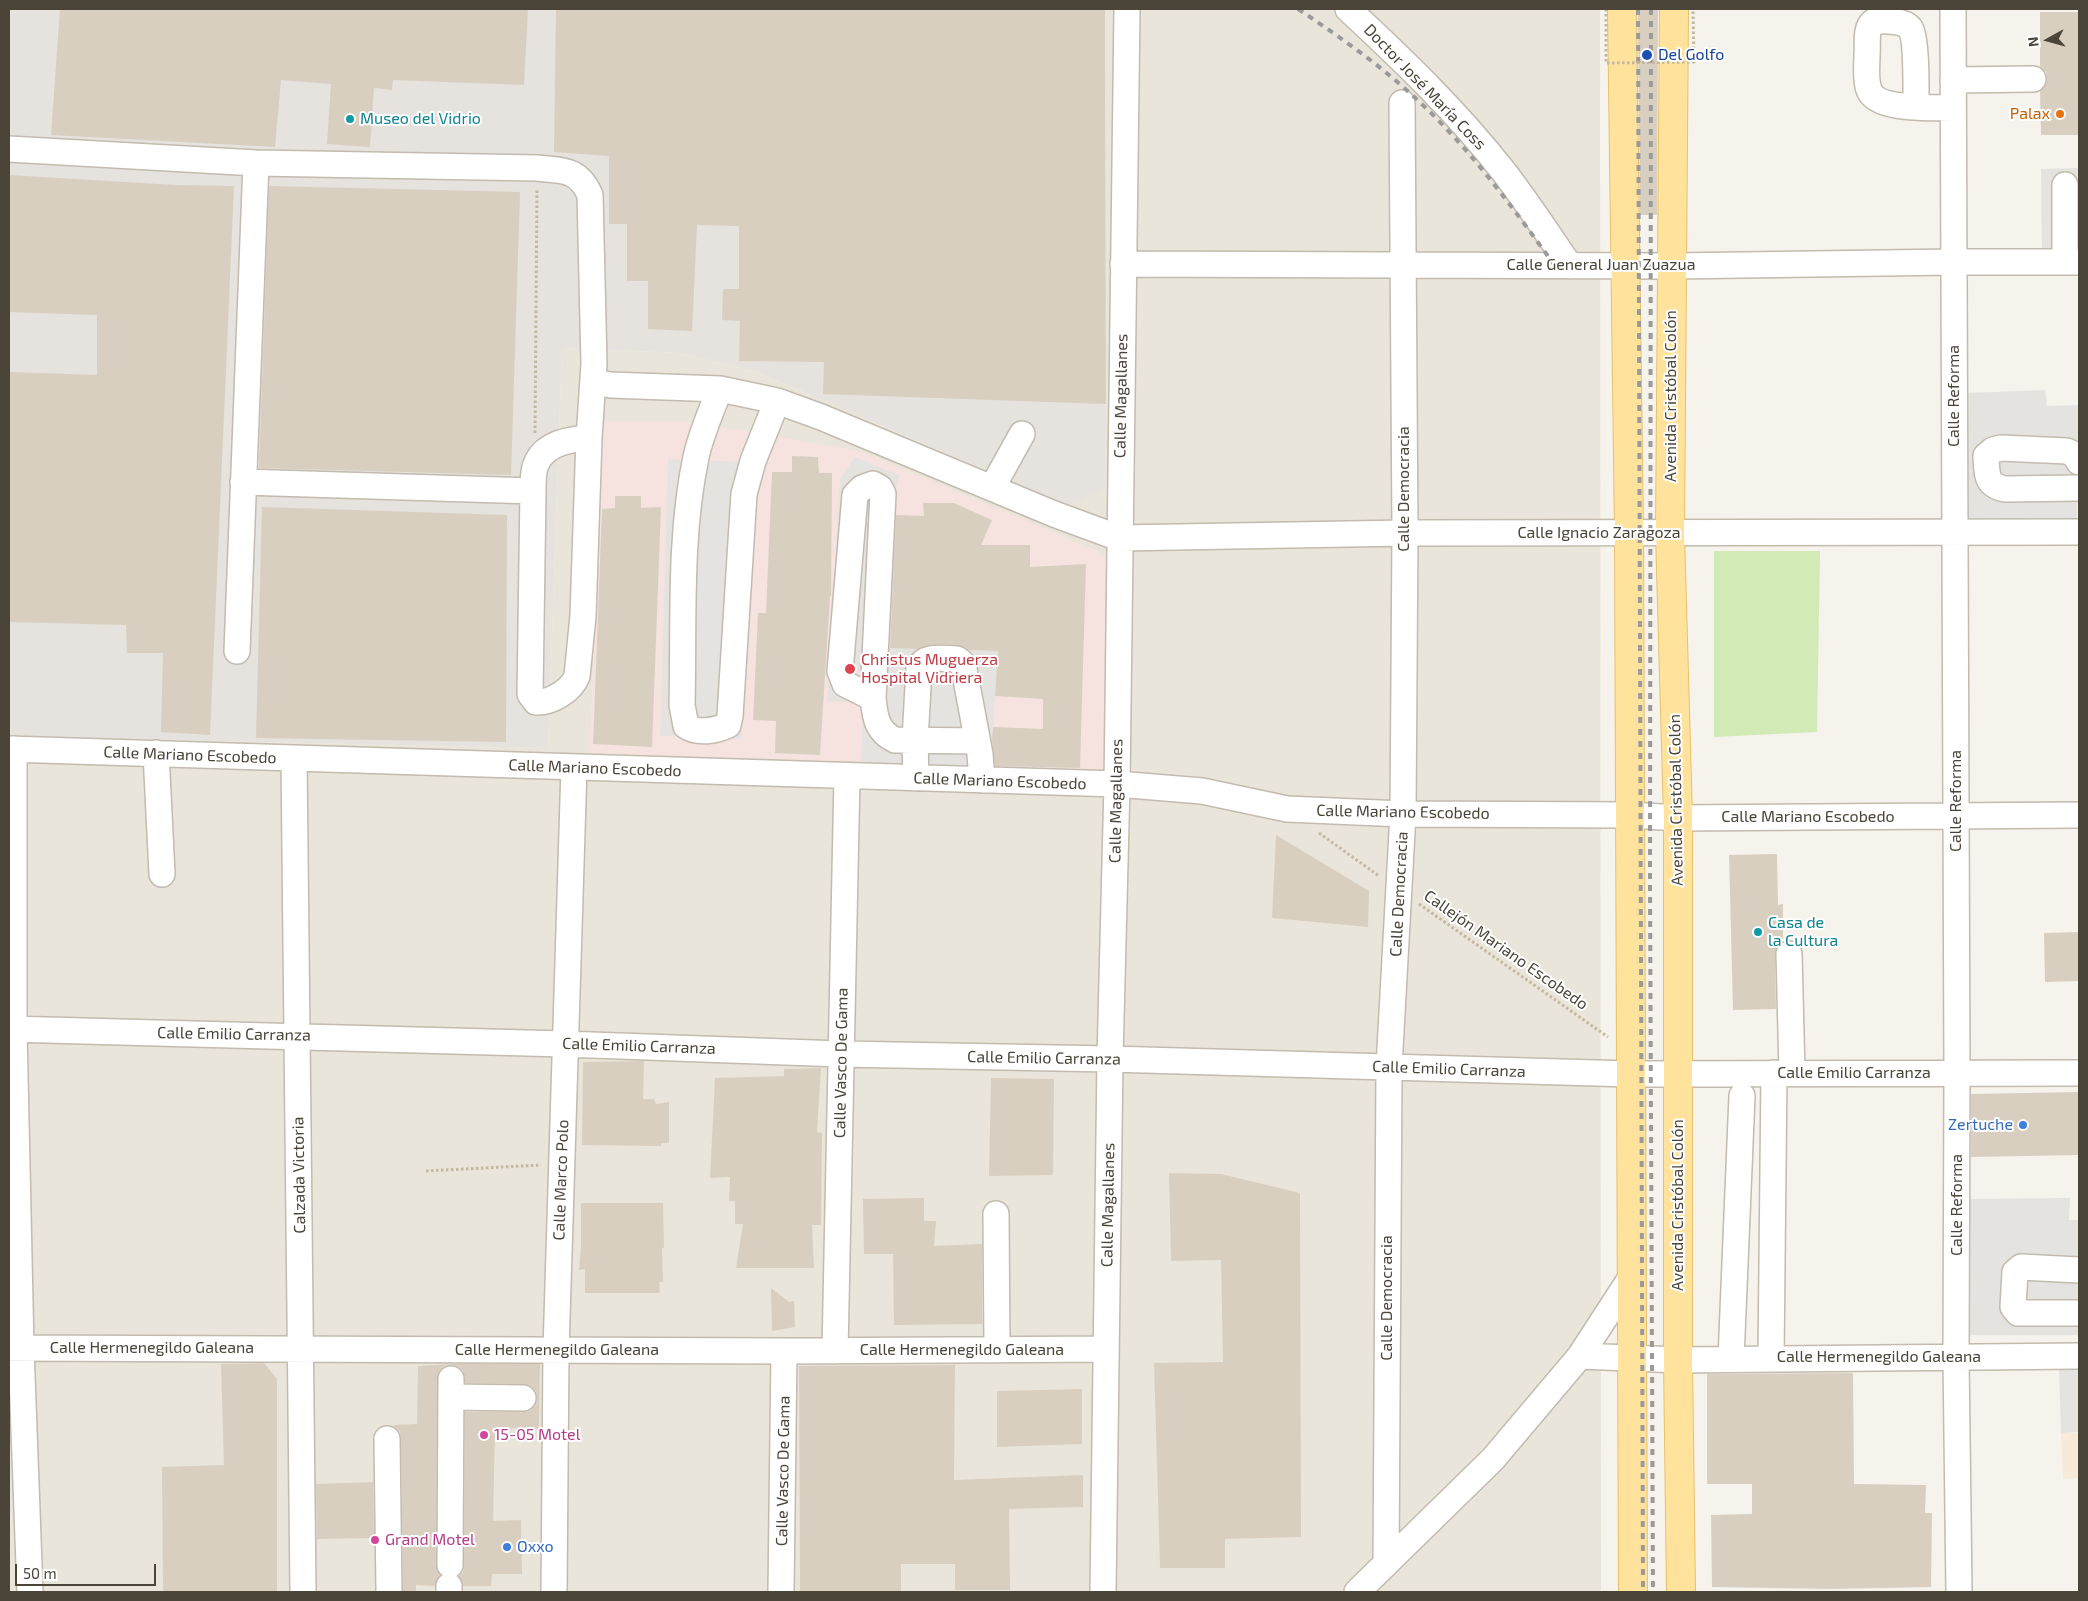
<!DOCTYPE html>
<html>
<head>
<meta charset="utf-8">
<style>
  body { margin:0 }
  #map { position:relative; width:2088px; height:1601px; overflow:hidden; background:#f6f3ec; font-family:"Exo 2",sans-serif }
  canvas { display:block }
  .frame { position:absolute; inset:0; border:10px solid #4b4439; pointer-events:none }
  .north { position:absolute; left:2023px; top:15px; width:50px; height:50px; -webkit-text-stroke:4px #fff; paint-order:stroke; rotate:263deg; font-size:14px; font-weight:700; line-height:20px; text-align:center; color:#4b4439 }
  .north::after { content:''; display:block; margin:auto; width:18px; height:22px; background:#4b4439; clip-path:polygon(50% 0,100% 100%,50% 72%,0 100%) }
  .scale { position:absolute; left:15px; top:1564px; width:141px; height:22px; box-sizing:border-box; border:2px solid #4b4439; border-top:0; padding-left:6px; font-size:15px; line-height:18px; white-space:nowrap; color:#4b4439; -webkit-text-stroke:4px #fff; paint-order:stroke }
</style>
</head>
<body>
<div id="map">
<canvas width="2088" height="1601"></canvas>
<div class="frame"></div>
<div class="north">N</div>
<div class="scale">50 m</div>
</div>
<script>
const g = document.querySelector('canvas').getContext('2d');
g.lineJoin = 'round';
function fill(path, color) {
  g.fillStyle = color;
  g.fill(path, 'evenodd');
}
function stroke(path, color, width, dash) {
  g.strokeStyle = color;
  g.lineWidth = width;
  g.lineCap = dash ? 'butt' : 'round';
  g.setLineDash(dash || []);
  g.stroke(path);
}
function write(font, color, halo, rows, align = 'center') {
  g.font = font + ' "Exo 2",sans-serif';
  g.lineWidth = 4;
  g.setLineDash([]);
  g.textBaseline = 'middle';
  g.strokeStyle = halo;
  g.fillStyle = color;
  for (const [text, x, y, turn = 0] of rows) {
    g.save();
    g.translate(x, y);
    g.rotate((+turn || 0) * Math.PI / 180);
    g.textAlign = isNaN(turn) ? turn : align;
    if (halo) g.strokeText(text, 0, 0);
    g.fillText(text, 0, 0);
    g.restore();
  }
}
fill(new Path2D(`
  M1105,9H1600L1601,1592H9V737L548,748L562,348L680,353L757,372L1068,506L1106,404Z`), '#eae5da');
fill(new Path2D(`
  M2061,1433H2079V1478L2063,1479Z`), '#f7ead8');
fill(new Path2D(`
  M9,9H1105V489L1068,506L757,372L680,353L562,348L548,748L9,737Z`), '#e6e2dd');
fill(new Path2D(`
  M603,421L692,422L863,452L1098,551L1106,558L1110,574L1104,775L589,764Z`), '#f6e3e0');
fill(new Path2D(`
  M1714,551H1820L1817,732L1714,737Z`), '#d2eab5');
fill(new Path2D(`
  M2079,168V253H2042L2041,169Z
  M2045,390L2047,406L2079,405L2077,518H1968L1967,393Z
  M855,457L899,475L890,514L882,647L998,651L990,769L861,764L863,703L827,701L840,479Z
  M668,459L752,462L741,739L660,736Z
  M2070,1198L2069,1220H2079V1335H1970L1969,1199Z
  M2059,1368H2079V1432L2061,1433Z`), '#e5e3e0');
fill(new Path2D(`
  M60,9H528L524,85L393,80L392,90L374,88L370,147L327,144L331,84L281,80L275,147L51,135Z
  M556,9H1105L1106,404L823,394L824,362L739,361L740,321L722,320L723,289H739V226L697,225L692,331L648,329V281H627V224H609V156L554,152Z
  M1638,9H1658L1657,215H1640Z
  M2040,12H2079V135H2041L2040,91L2045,86L2047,79L2046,72L2040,67Z
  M9,175L175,185L234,186L210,735L161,732L163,653H127L126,625L9,622V372L97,375V315L9,312Z
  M269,186L520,192L511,475L259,468Z
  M792,456L818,457L819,473H832L831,596H830L820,755L775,753L776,721L753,720L758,613H766L772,472H792Z
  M615,496H641V508L661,507L652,747L593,744L602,509L615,508Z
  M923,503H954L992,520L981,545H1030V567L1086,564L1080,768L995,766L992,740L993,727L1043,729V699L995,696L998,651L969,650L958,645L942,644L928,645L918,649L890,648L896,515L924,516Z
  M262,507L507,515L506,742L256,738Z
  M1276,835L1369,891L1368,927L1272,918Z
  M1777,854L1778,905L1783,904V938H1779V944L1775,954L1776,1009L1733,1010L1729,855Z
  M2079,932V981L2045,982L2044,933Z
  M644,1061L643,1099H654L656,1104L669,1102V1143H661V1146L582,1145L583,1062Z
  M821,1068L817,1132L822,1133L821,1225H812L814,1268H736L743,1224H735V1201H729L730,1177L710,1178L715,1078L784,1076V1069Z
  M991,1078L1054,1079L1053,1175L989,1176Z
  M2079,1092V1155L1971,1157V1094Z
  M1169,1173L1221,1174L1300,1193L1301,1537L1225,1539V1568H1160L1154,1363L1223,1362L1221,1260L1171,1261Z
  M924,1198V1221H936L934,1246L982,1244V1324L894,1325L893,1254H864L863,1199Z
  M581,1203H663L664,1248H662L663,1282H659L660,1293H585V1269L579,1270L581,1247Z
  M771,1288L789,1302L794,1301L795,1327L772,1331Z
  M264,1363L277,1379V1592H163L162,1467L224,1465L221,1364Z
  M453,1364H540L539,1429L495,1428L493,1521L521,1520L522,1574H492L491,1586H463L459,1576L463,1572L464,1565L465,1412H523L530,1411L536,1405L537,1399L536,1391L531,1386L523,1384L465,1383L463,1371L458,1366L451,1365L444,1366L439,1371L437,1379L436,1565L440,1575L435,1586L416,1585V1592H403L401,1439L400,1432L393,1425L417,1424L418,1366Z
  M955,1365L954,1480L1083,1475V1507L1009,1509L1010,1590H955V1564H901V1592L800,1591L799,1366Z
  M1853,1373L1854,1484L1926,1485L1925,1513H1932L1931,1587L1830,1589L1712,1587L1711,1515L1752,1514V1484H1707V1374Z
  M1082,1389V1444L997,1447V1391Z
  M373,1482L374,1538L317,1539L316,1484Z`), '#d8cfc1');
const minor = new Path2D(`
  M1348,9C1403,60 1457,112 1504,172C1527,202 1548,234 1570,266
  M1953,9L1957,1073L1956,1357L1959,1592
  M1953,80L2033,79
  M1916,106C1916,92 1917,38 1910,28C1904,20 1882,20 1873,22C1865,28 1868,45 1867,55C1867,66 1865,79 1869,90C1877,111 1933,107 1953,108
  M9,149L256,163L537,168C563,171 578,168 590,195L594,364L589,438C568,439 542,444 535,467C533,474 533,484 533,491L530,694L536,702C551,703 572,690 577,676L583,616L589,438
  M2065,185V262
  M1123,264L1672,266L1954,262H2079
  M593,382L611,385L720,389L777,401L821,417L1054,514L1119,538L1405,533L2079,532
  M720,389C711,411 701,434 696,457C679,538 684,623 682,705L686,726C697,734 716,731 728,725L730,716L744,494L753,461L777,401
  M2079,462L2075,455L2067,451L2001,448L1993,450L1986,456C1987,473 1985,485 2005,489L2079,488
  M243,482L533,491
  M992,488L1022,434
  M237,651L256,163
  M873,698L845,684L840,671L855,495L862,488L873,484L880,488L883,494L873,698C875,716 876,731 895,740L977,741
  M9,749L1117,784L1202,791L1287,809L1403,814L1630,815L1678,818L2079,815
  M14,749V1029L21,1348L30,1592
  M156,753L162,874
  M294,758L303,1592
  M916,778L915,741L919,668C925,654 944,659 957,659L961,662L964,669L980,754L982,780
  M1789,954L1792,1073
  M9,1029L564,1044L841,1054L1110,1059L1631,1074L2079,1073
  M996,1214L997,1349
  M2079,1270L2021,1267L2015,1272L2013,1307L2018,1313H2079
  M9,1348L784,1351L1106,1349
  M835,1351L847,776
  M1580,1356L1678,1360L2079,1356
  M1771,1358L1774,1073
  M1731,1359L1742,1096
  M451,1397L523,1398
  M387,1439L389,1592
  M1386,1564L1389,1067L1403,814L1405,533L1402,103
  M450,1565L451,1379
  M449,1586V1592
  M554,1592L556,1350L574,767
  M781,1592L784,1351
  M1103,1592L1110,1059L1117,784L1127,9
  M1357,1592L1493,1459L1580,1356L1632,1276`);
const major = new Path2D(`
  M1622,9L1629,533L1633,1592
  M1674,9L1670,533L1678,818V1360L1681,1592`);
stroke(minor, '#c2bbae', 28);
stroke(major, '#e6c16a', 30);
stroke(new Path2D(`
  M535,433L537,189
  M1319,833L1379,876
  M1419,904L1608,1037
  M426,1171L541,1165`), '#c4b79f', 3, [2.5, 2.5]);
stroke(minor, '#fff', 25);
stroke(major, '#ffe39c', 28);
stroke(new Path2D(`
  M1298,9C1334,33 1370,58 1402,86C1462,138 1509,202 1555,266
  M1638,9L1643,1592
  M1651,9L1650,883L1653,1592`), '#9a9a9a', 4, [6, 6]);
stroke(new Path2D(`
  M1606,9V63L1694,62L1693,9`), '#c4b79f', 3, [2.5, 2.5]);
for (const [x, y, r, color] of [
  [1647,55,6,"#1a4fb4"],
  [2060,114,5,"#e8710a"],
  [350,119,5,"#0f9aa8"],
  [850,669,6,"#e0444e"],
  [1758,932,5,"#0f9aa8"],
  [2023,1125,5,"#3f7fe0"],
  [484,1435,5,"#d1479c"],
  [375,1540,5,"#d1479c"],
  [507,1547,5,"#3f7fe0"]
]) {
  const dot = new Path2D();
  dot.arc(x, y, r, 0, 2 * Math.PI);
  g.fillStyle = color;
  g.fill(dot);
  stroke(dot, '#fff', 2);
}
write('16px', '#164399', '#fff', [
  ["Del Golfo",1658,55]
], 'left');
write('16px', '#4b4439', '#fff', [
  ["Doctor José María Coss",1425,87,46],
  ["Calle General Juan Zuazua",1601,265],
  ["Calle Magallanes",1121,396,-89],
  ["Avenida Cristóbal Colón",1671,396,-90],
  ["Calle Reforma",1954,396,-90],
  ["Calle Democracia",1404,489,-90],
  ["Calle Ignacio Zaragoza",1599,533],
  ["Calle Mariano Escobedo",190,755,2],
  ["Calle Mariano Escobedo",595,768,2],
  ["Calle Mariano Escobedo",1000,781,2],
  ["Avenida Cristóbal Colón",1676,800,-91],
  ["Calle Magallanes",1116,801,-89],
  ["Calle Reforma",1956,801,-90],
  ["Calle Mariano Escobedo",1403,812,1],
  ["Calle Mariano Escobedo",1808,817],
  ["Calle Democracia",1399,894,-87],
  ["Callejón Mariano Escobedo",1506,950,35],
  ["Calle Emilio Carranza",234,1034,1],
  ["Calle Emilio Carranza",639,1046,2],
  ["Calle Emilio Carranza",1044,1058,1],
  ["Calle Vasco De Gama",841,1063,-89],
  ["Calle Emilio Carranza",1449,1069,2],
  ["Calle Emilio Carranza",1854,1073],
  ["Calzada Victoria",299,1175,-91],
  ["Calle Marco Polo",561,1180,-88],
  ["Calle Magallanes",1108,1205,-89],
  ["Avenida Cristóbal Colón",1678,1205,-90],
  ["Calle Reforma",1957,1205,-90],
  ["Calle Democracia",1387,1298,-90],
  ["Calle Hermenegildo Galeana",152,1348],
  ["Calle Hermenegildo Galeana",557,1350],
  ["Calle Hermenegildo Galeana",962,1350],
  ["Calle Hermenegildo Galeana",1879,1357],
  ["Calle Vasco De Gama",783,1471,-89]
]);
write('16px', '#c56008', '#fff', [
  ["Palax",2050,114]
], 'right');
write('16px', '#0d838f', '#fff', [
  ["Museo del Vidrio",360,119],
  ["Casa de",1768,923],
  ["la Cultura",1768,941]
], 'left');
write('16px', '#be3a42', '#fff', [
  ["Christus Muguerza",861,660],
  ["Hospital Vidriera",861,678]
], 'left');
write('16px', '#366cbe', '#fff', [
  ["Zertuche",2013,1125],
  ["Oxxo",517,1547,"left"]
], 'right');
write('16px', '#b23c85', '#fff', [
  ["15-05 Motel",494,1435],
  ["Grand Motel",385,1540]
], 'left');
</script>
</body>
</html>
